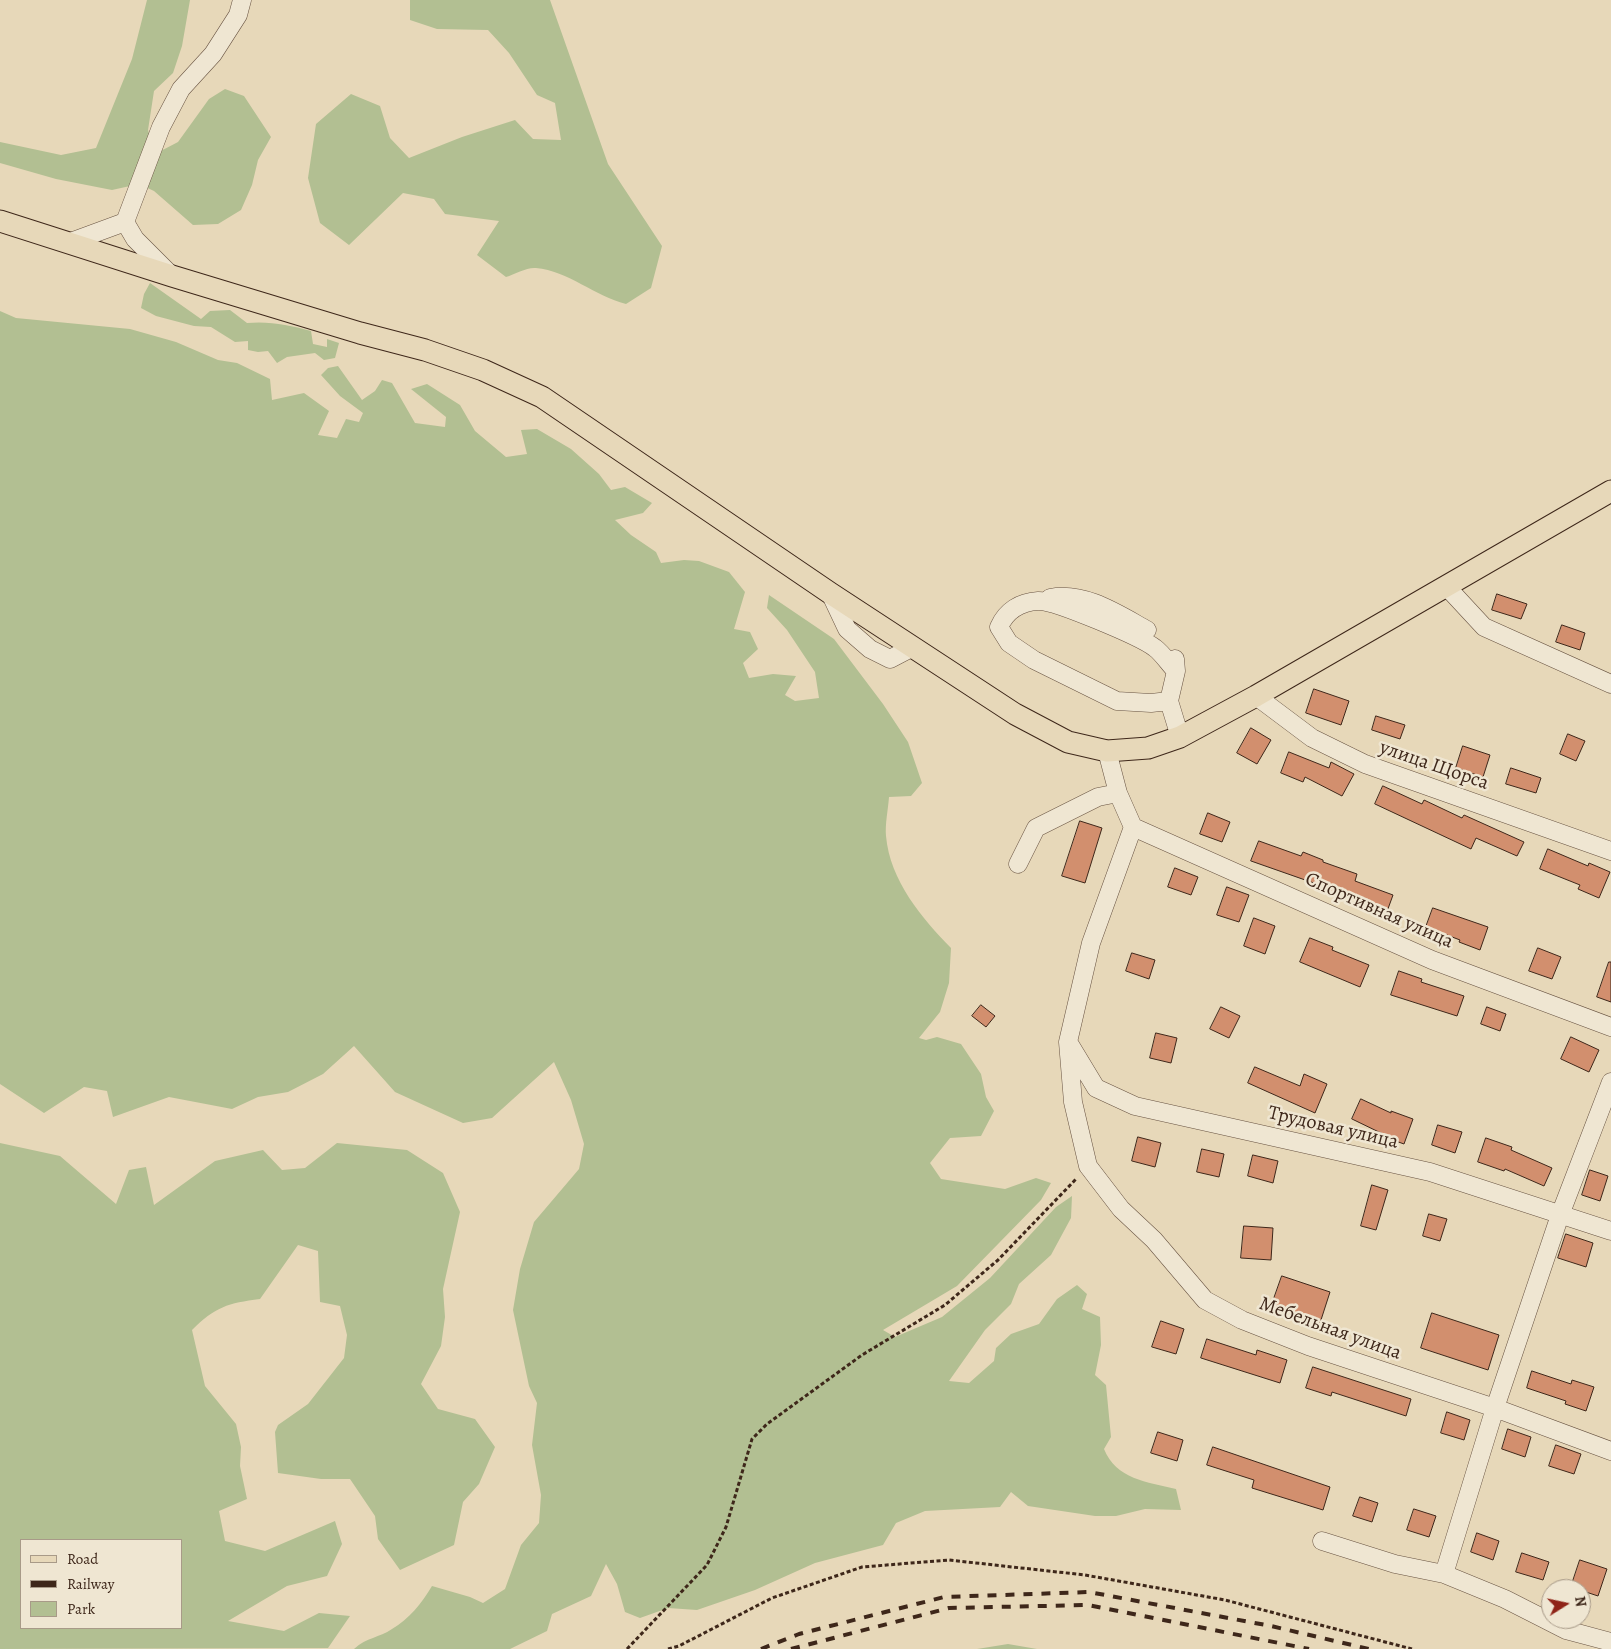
<!DOCTYPE html>
<html>
<head>
<meta charset="utf-8">
<style>
  body { margin:0 }
  #map { position:relative; width:1611px; height:1649px; overflow:hidden; background:#e7d8b9; font-family:Alegreya,serif }
  canvas { display:block }
  .legend { position:absolute; left:20px; top:1539px; width:162px; height:90px; box-sizing:border-box; background:#efe6d2; border:1px solid #a89a88; margin:0; padding:6px 9px; list-style:none; font-size:15px; color:#3e271a }
  .legend li { display:flex; align-items:center; gap:10px; height:25px }
  .legend b { width:25px; border:1px solid #a89a88 }
  .north { position:absolute; left:1541px; top:1579px; width:50px; height:50px; box-sizing:border-box; background:#efe6d2; border:1px solid #a89a88; border-radius:50%; rotate:80deg; font-size:14px; font-weight:700; line-height:20px; text-align:center; color:#3e271a }
  .north::after { content:''; display:block; margin:auto; width:18px; height:22px; background:#8f2418; clip-path:polygon(50% 0,100% 100%,50% 72%,0 100%) }
</style>
</head>
<body>
<div id="map">
<canvas width="1611" height="1649"></canvas>
<ul class="legend">
<li><b style="height:6px;background:#e7d8b9"></b>Road</li>
<li><b style="height:6px;background:#3e271a"></b>Railway</li>
<li><b style="height:14px;background:#b2bf92"></b>Park</li>
</ul>
<div class="north">N</div>
</div>
<script>
const g = document.querySelector('canvas').getContext('2d');
g.lineJoin = 'round';
function fill(path, color) {
  g.fillStyle = color;
  g.fill(path, 'evenodd');
}
function stroke(path, color, width, dash) {
  g.strokeStyle = color;
  g.lineWidth = width;
  g.lineCap = dash ? 'butt' : 'round';
  g.setLineDash(dash || []);
  g.stroke(path);
}
function write(font, color, halo, rows, align = 'center') {
  g.font = font + ' Alegreya,serif';
  g.lineWidth = 5;
  g.setLineDash([]);
  g.textBaseline = 'middle';
  g.strokeStyle = halo;
  g.fillStyle = color;
  for (const [text, x, y, turn = 0] of rows) {
    g.save();
    g.translate(x, y);
    g.rotate((+turn || 0) * Math.PI / 180);
    g.textAlign = isNaN(turn) ? turn : align;
    if (halo) g.strokeText(text, 0, 0);
    g.fillText(text, 0, 0);
    g.restore();
  }
}
fill(new Path2D(`
  M147,0H190L182,46L173,73L154,91L148,130L155,154L178,142L209,99L225,89L244,96L271,137L258,160L252,185L241,210L218,224L193,225L154,191L139,184L112,190L56,179L0,163V142L61,155L96,148L132,59Z
  M410,0H550L608,164L662,246L651,288L626,304C595,296 568,271 536,268C527,267 515,274 506,277L477,255L499,221L445,214L434,199L403,193L349,245L320,223L308,178L316,124L351,94L380,106L390,138L409,158L462,137L515,120L533,139L561,140L555,103L537,95L509,53L488,30L437,29L410,20Z
  M150,283L201,319L210,311L230,310L247,323C270,321 289,325 311,331L313,344L327,347V339L339,343L335,358L324,360L315,353L287,357L277,363L268,351L258,352L248,350V341L235,342L211,327L194,326L156,316L141,308L144,294Z
  M0,311L16,318L130,329L176,342L218,360L237,363L270,379L272,400L304,393L329,411L318,435L337,438L346,419L359,422L363,413L340,396L321,375L328,368L338,366L362,400L375,391L382,380L392,383L415,423L445,427L446,417L411,389L427,384L460,405L475,431L506,457L527,454L521,430L537,429L571,449L599,474L611,490L625,487L652,503L643,513L615,520L631,535L656,552L661,563L684,560L699,561L729,572L745,592L734,629L750,632L758,649L743,663L749,678L773,674L796,676L785,695L795,701L819,698L815,672L787,630L767,608L769,595L834,639L883,704L908,742L922,783L911,796L889,797C888,810 885,824 886,836C890,881 922,918 951,948L949,983L940,1012L919,1038L926,1040L937,1037L961,1044L981,1074L986,1097L994,1111L981,1136L950,1138L930,1163L941,1179L1005,1189L1036,1178L1051,1183L1041,1200L957,1286L883,1330L895,1337L942,1317L990,1278L1056,1207L1072,1196L1071,1218L1051,1255L1019,1284L1011,1304L985,1330L949,1381L969,1383L994,1361L996,1348L1011,1334L1039,1324L1057,1299L1077,1285L1087,1294L1082,1309L1100,1317L1101,1345L1095,1375L1106,1385L1111,1437L1104,1449C1116,1479 1147,1482 1176,1489L1181,1510L1145,1509L1116,1516H1095L1028,1506L1011,1492L1000,1507L925,1511L896,1523L883,1545L815,1563L755,1590L697,1610L668,1608L640,1618L625,1612L617,1584L606,1564L591,1596L552,1614L547,1631L510,1649H354C367,1637 379,1638 392,1629C409,1619 422,1603 432,1586L470,1597L483,1603L505,1589L521,1545L539,1523L541,1495L532,1445L537,1403L529,1386L513,1310L520,1269L534,1222L579,1169L584,1144L571,1100L554,1062L492,1118L463,1123L395,1092L354,1046L323,1074L288,1092L258,1097L232,1109L169,1097L113,1117L107,1091L84,1087L44,1113L0,1084Z
  M0,1143L60,1156L116,1204L129,1170L146,1167L154,1205L215,1161L263,1150L282,1170L305,1168L337,1143L407,1150L443,1173L460,1212L443,1289L445,1317L441,1346L421,1384L438,1409L475,1419L495,1447L479,1484L463,1502L454,1545L400,1570L378,1539L375,1516L350,1479H321L278,1473L275,1432L278,1425L308,1404L344,1358L347,1335L340,1306L320,1302L318,1251L298,1245L260,1299C228,1303 215,1307 192,1330L205,1386L236,1424L241,1447L240,1466L247,1499L219,1511L225,1541L265,1551L335,1521L342,1544L327,1576L287,1586L228,1621L284,1631L319,1613L350,1616L328,1648L0,1649ZM21,1540H181V1628H21Z
  M1008,1644L1037,1649H977Z`), '#b2bf92');
const building = new Path2D(`
  M1497,594L1527,604L1521,619L1492,610Z
  M1562,625L1585,633L1580,650L1556,642Z
  M1314,689L1349,701L1341,725L1306,713Z
  M1376,716L1405,725L1400,739L1372,730Z
  M1251,728L1271,740L1257,764L1237,753Z
  M1568,734L1585,741L1576,761L1560,754Z
  M1463,746L1490,755L1483,777L1456,768Z
  M1289,752L1329,768L1331,762L1354,774L1342,796L1305,777L1303,782L1281,773Z
  M1511,768L1541,778L1536,793L1506,784Z
  M1383,786L1422,804L1424,800L1462,818L1464,815L1524,842L1517,856L1476,838L1471,849L1375,804Z
  M1208,813L1230,822L1222,842L1200,834Z
  M1080,821L1102,828L1085,883L1062,876Z
  M1259,841L1301,856L1303,852L1323,860V862L1357,874L1355,881L1393,895L1385,917L1361,908L1363,903L1327,890L1328,888L1251,861Z
  M1548,849L1588,866L1589,863L1610,872L1599,898L1578,889L1580,885L1540,869Z
  M1175,868L1198,877L1191,895L1168,887Z
  M1227,887L1249,895L1239,922L1217,915Z
  M1433,908L1488,927L1480,950L1459,942L1460,940L1426,927Z
  M1254,918L1275,926L1265,954L1244,946Z
  M1310,938L1333,947L1332,950L1369,965L1360,987L1300,962Z
  M1538,948L1561,957L1552,979L1529,971Z
  M1132,953L1155,960L1149,979L1126,971Z
  M1609,962H1611V1002L1597,997Z
  M1399,971L1422,979L1421,982L1464,996L1457,1016L1391,995Z
  M981,1005L995,1016L986,1027L972,1016Z
  M1221,1007L1240,1016L1229,1038L1210,1029Z
  M1487,1007L1506,1014L1500,1031L1481,1024Z
  M1156,1033L1177,1038L1171,1063L1150,1058Z
  M1571,1037L1599,1050L1589,1072L1561,1059Z
  M1255,1067L1300,1086L1304,1074L1327,1084L1315,1113L1248,1083Z
  M1361,1099L1391,1113V1111L1413,1119L1404,1144L1382,1136L1383,1134L1352,1119Z
  M1438,1125L1462,1132L1455,1153L1432,1145Z
  M1138,1137L1161,1143L1155,1167L1132,1161Z
  M1486,1138L1512,1147L1511,1150L1552,1168L1544,1186L1505,1169L1504,1171L1478,1162Z
  M1202,1149L1224,1154L1219,1177L1197,1172Z
  M1253,1155L1278,1161L1273,1183L1248,1176Z
  M1590,1170L1608,1176L1600,1201L1582,1195Z
  M1372,1185L1388,1190L1376,1230L1361,1226Z
  M1429,1214L1447,1219L1440,1241L1423,1236Z
  M1244,1226L1273,1228L1271,1260L1241,1258Z
  M1566,1234L1593,1243L1586,1267L1558,1258Z
  M1282,1276L1330,1292L1320,1323L1271,1307Z
  M1432,1313L1499,1335L1488,1370L1421,1348Z
  M1161,1321L1184,1329L1176,1354L1152,1347Z
  M1207,1339L1256,1355L1257,1350L1287,1360L1280,1383L1201,1358Z
  M1313,1367L1411,1399L1406,1416L1332,1392L1331,1396L1306,1388Z
  M1532,1371L1571,1384L1572,1380L1594,1387L1586,1411L1565,1404L1566,1401L1527,1388Z
  M1447,1412L1470,1420L1464,1440L1441,1433Z
  M1508,1429L1531,1437L1525,1457L1502,1449Z
  M1158,1432L1183,1440L1177,1461L1151,1453Z
  M1556,1445L1581,1454L1574,1474L1549,1466Z
  M1213,1447L1330,1487L1323,1510L1252,1488L1254,1480L1207,1465Z
  M1360,1497L1378,1503L1372,1522L1353,1516Z
  M1414,1509L1436,1516L1429,1537L1407,1530Z
  M1477,1533L1499,1541L1493,1560L1471,1552Z
  M1522,1553L1549,1562L1543,1580L1516,1572Z
  M1580,1560L1607,1569L1598,1596L1571,1587Z`);
fill(building, '#d28f6e');
stroke(building, '#3e271a', 1);
const minor = new Path2D(`
  M125,222L135,239L170,274
  M68,243L125,222L161,127L181,89L213,54L238,15L242,0
  M1446,586L1484,627L1611,684
  M830,593L847,629L870,649L890,659L913,647
  M1050,598C1084,591 1118,614 1147,630
  M1175,659L1176,671L1169,701L1180,737
  M1256,696L1312,738L1365,764L1611,851
  M1169,701L1151,703L1117,701L1034,660L1009,643L999,627C1006,611 1020,602 1038,601C1054,600 1141,637 1155,648C1163,654 1169,664 1176,671
  M1107,751L1118,793L1133,827L1091,943L1068,1042L1073,1102L1088,1166L1121,1209L1154,1240L1205,1300L1242,1320L1308,1346L1495,1408L1611,1451
  M1133,827L1432,960L1611,1027
  M1018,864L1036,828L1098,797L1118,793
  M1070,1045L1096,1088L1135,1106L1430,1172L1611,1231
  M1322,1541L1395,1564L1444,1574L1505,1599L1566,1630L1611,1642
  M1444,1574L1495,1408L1560,1215L1611,1082`);
const major = new Path2D(`
  M0,221L172,276L360,333L425,350L483,370L542,397L830,593L1015,714L1068,742L1107,751L1148,748L1180,737L1256,696L1611,491`);
stroke(minor, '#685342', 19);
stroke(major, '#3e271a', 23);
stroke(new Path2D(`
  M627,1649L707,1565L726,1527L752,1439L767,1424L862,1355L945,1305L998,1260L1077,1178
  M668,1649L679,1646L772,1598L862,1567L949,1560L1085,1575L1225,1600L1412,1649`), '#3e271a', 3, [4, 2.5]);
stroke(minor, '#efe6d2', 18);
stroke(major, '#e7d8b9', 21);
stroke(new Path2D(`
  M761,1649L799,1634L944,1597L1089,1592L1271,1626L1369,1649
  M791,1649L949,1608L1088,1605L1309,1649`), '#3e271a', 4, [9, 9]);
write('20px', '#3e271a', '#efe6d2', [
  ["улица Щорса",1434,766,19],
  ["Спортивная улица",1379,911,24],
  ["Трудовая улица",1333,1128,13],
  ["Мебельная улица",1330,1329,20]
]);
</script>
</body>
</html>
